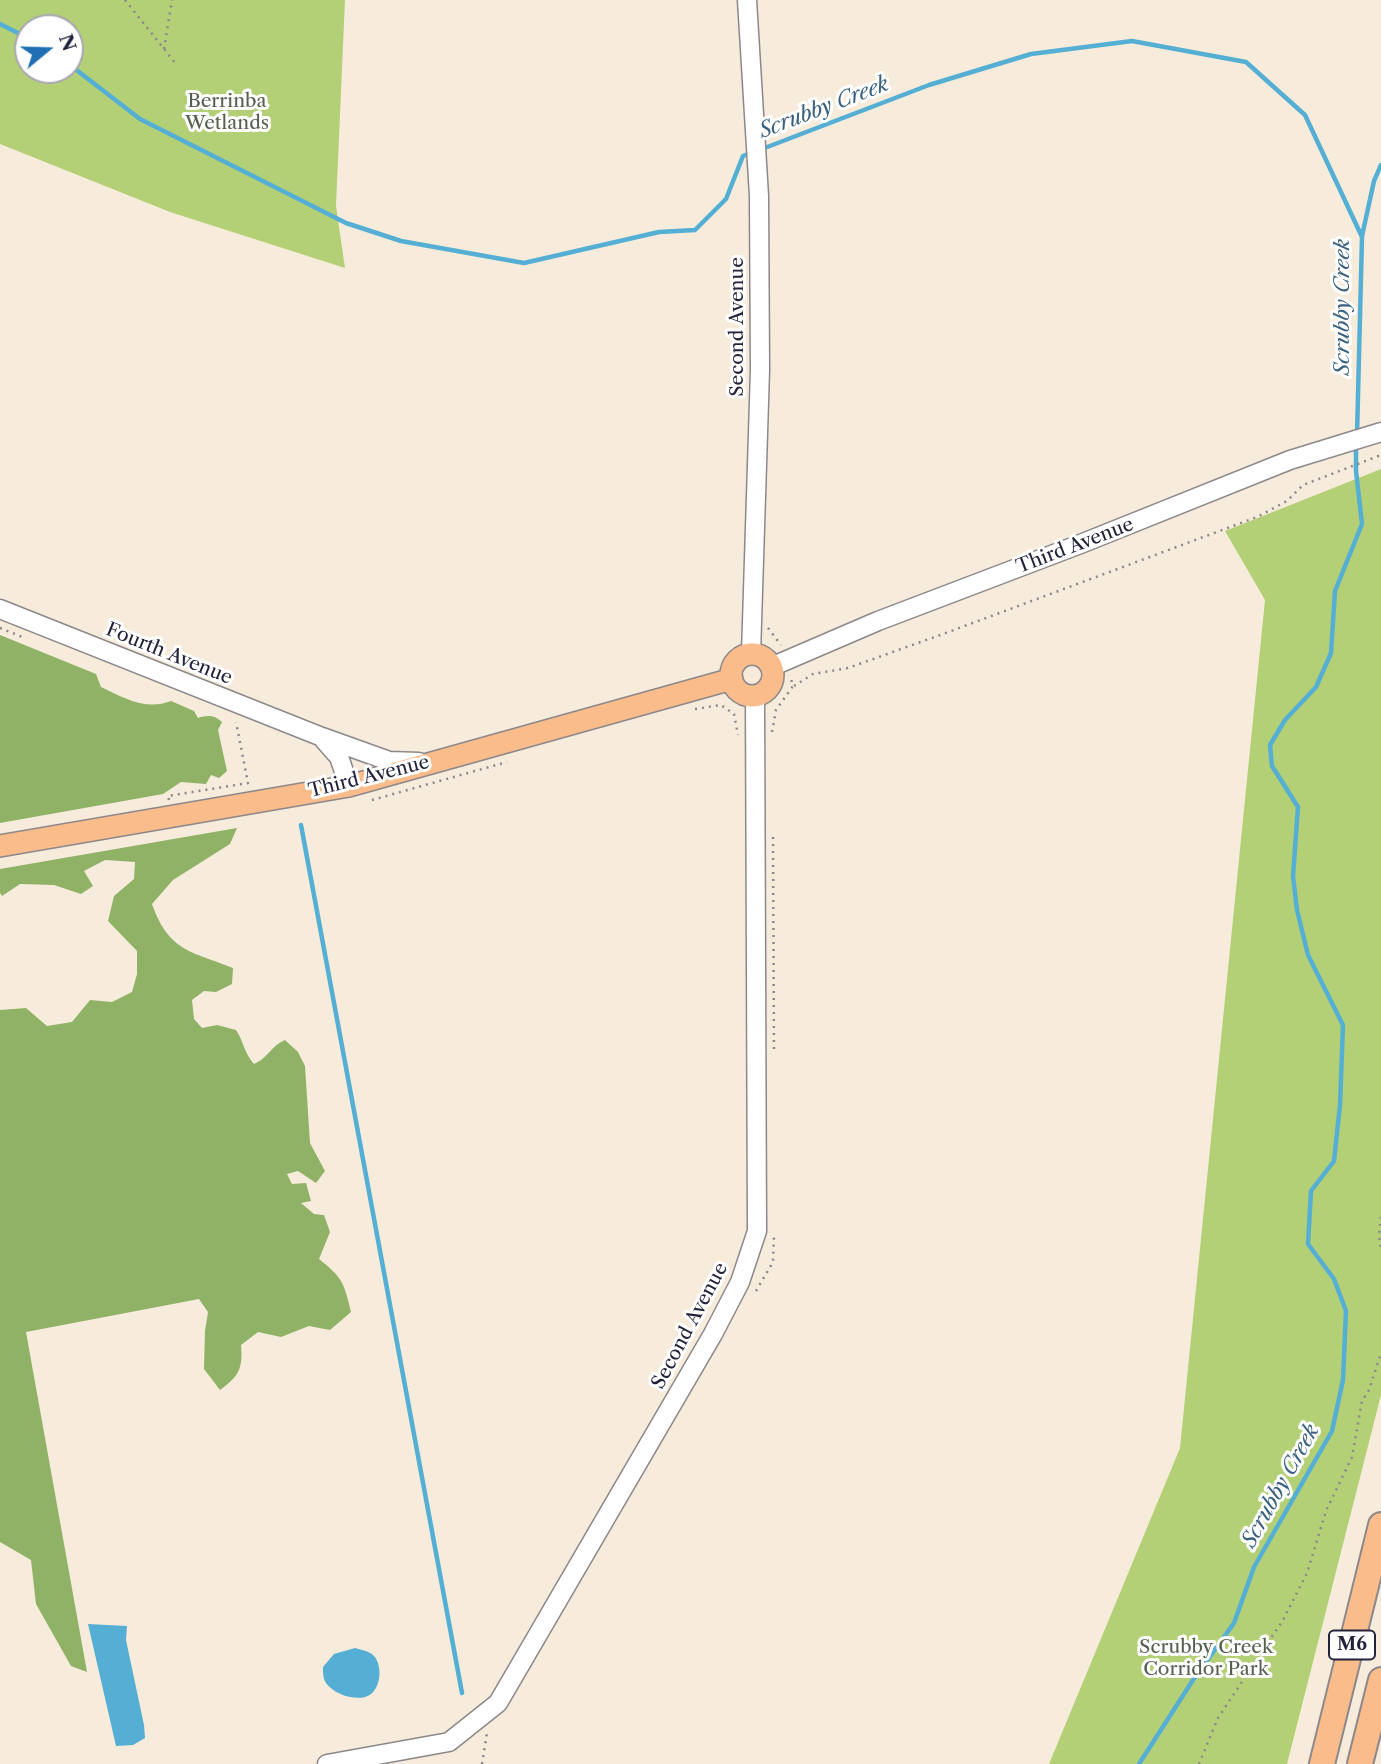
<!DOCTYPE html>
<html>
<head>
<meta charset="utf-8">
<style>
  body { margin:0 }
  #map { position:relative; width:1381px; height:1764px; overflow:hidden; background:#f7ecdb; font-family:"Libre Caslon Text",serif }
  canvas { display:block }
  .north { position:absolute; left:14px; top:14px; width:70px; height:70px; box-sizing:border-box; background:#fff; border:2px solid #a7a7b1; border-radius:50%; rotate:71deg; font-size:19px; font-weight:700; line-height:28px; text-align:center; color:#22223b }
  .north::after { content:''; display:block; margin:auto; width:24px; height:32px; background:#1f6fb2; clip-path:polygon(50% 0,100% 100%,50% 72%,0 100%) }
</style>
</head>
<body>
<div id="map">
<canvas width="1381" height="1764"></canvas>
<div class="north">N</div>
</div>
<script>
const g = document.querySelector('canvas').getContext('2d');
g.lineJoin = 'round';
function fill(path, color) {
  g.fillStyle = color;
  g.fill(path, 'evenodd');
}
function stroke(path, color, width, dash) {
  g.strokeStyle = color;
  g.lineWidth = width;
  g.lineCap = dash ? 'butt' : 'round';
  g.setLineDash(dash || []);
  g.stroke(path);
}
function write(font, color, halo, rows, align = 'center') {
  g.font = font + ' "Libre Caslon Text",serif';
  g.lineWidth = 6;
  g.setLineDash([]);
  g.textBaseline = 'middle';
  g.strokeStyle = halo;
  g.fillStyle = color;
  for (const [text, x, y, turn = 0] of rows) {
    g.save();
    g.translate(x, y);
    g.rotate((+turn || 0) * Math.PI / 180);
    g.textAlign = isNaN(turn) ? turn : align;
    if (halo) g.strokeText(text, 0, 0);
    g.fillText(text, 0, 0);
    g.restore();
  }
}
fill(new Path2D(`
  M0,0H345L336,206L345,268L170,212L0,144ZM28,28H70V70H28Z
  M1381,469V1395L1287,1764H1049L1180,1448L1265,600L1225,531Z`), '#b4d076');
fill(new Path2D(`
  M0,635L96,674L101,687C124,698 146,711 171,701L194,711L198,718C208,715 214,715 222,722L218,730L227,771L219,778L211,775L206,784L181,782L163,794L0,823Z
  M237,828L230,844L173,880L152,904C169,952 191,951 233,968L232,984L216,992L204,991L192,1000L194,1019L202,1028L217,1025L236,1030C244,1042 244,1053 254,1064C268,1058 270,1047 285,1040L298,1052L305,1066L310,1143L325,1171L316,1183L298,1171L287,1174L292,1184L306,1183L311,1201L301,1203L314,1214L324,1215L330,1232L319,1259C343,1278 344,1283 351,1312L330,1330L309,1326L281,1337L258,1332L241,1345C243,1369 239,1376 220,1390L204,1369L205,1331L208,1312L199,1299L26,1332L87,1672L71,1666L36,1604L31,1560L0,1542V1010L26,1008L47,1026L72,1022L90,1000L112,1002L132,992L137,974V951L108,921L114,896L134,879L135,862L105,860L84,871L93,886L81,894L54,885L20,884L2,896L0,893V869Z`), '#8fb267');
fill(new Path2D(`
  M88,1624L127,1626L126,1640L144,1725L145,1738L133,1745L116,1746Z
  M355,1648C362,1650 370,1651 375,1657C382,1667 381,1686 371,1694C360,1703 334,1695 326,1683C323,1679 323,1672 323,1667L334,1654Z`), '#55aed3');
stroke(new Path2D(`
  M0,24L28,38
  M70,65L140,119L346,223L401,241L524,263L659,232L695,230L726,199L743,156L753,152
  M762,149L929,85L1031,54L1132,41L1246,62L1305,115L1362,237L1357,435
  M1362,236L1374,181L1381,165
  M301,825L462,1693
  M1139,1764L1193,1680L1234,1623L1254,1567L1332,1431L1343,1380L1346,1311L1334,1279L1308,1244L1311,1191L1334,1161L1340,1105L1343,1025L1308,955L1297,910L1293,876L1298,807L1272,766L1270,745L1285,720L1316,687L1331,653L1335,591L1362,524L1356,471V443`), '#55aed3', 4.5);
const minor = new Path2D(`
  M747,0L759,196L760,370L751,654
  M0,609L322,737L389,761L419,762
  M771,667L878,621L1083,543L1290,460L1381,432
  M324,740L339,757L349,786
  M327,1764L449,1742L498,1703L713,1334L740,1282L757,1231L755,696`);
const major = new Path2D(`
  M731 675a21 21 0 1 1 42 0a21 21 0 1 1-42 0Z
  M0,846L349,786L732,679`);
const highway = new Path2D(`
  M1322,1764L1381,1525
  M1360,1764L1381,1680`);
stroke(minor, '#8c878b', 21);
stroke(major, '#8c878b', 24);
stroke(highway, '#8c878b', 28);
stroke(new Path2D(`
  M125,0L176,64
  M164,49L172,0
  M0,628L25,638
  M768,628L781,645
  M794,686L813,674L848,668L943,634L1257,517L1287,501L1303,485L1381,455
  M695,709L721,705L734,714L738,735
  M772,732L776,710L793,686L790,675
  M169,800L168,796L248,783L236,722
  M372,800L507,762
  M773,837L774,1054
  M1381,1217L1379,1234L1381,1250
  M756,1291L773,1262L774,1236
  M482,1764L487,1733
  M1199,1764L1218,1718L1283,1620L1307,1573L1326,1511L1352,1457L1362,1401L1369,1390L1381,1353`), '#8c878b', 2.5, [2, 5]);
stroke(minor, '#fff', 18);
stroke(major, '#f9bc8a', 21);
stroke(highway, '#f9bc8a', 24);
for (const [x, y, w] of [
  [1352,1645,46]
]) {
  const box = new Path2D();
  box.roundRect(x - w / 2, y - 14.5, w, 29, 5);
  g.fillStyle = '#fff';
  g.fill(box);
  stroke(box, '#22223b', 2);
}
write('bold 18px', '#22223b', null, [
  ["M6",1352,1645]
]);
write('19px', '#555f50', '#fff', [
  ["Berrinba",227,102],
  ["Wetlands",227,124],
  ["Scrubby Creek",1206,1648],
  ["Corridor Park",1206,1670]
]);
write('19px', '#22223b', '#fff', [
  ["Second Avenue",738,327,-90],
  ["Third Avenue",1075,546,-21],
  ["Fourth Avenue",169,654,22],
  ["Third Avenue",369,777,-14],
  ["Second Avenue",690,1326,-62]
]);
write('italic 21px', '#39617f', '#fff', [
  ["Scrubby Creek",824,108,-21],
  ["Scrubby Creek",1343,307,-90],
  ["Scrubby Creek",1281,1486,-61]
]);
</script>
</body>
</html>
